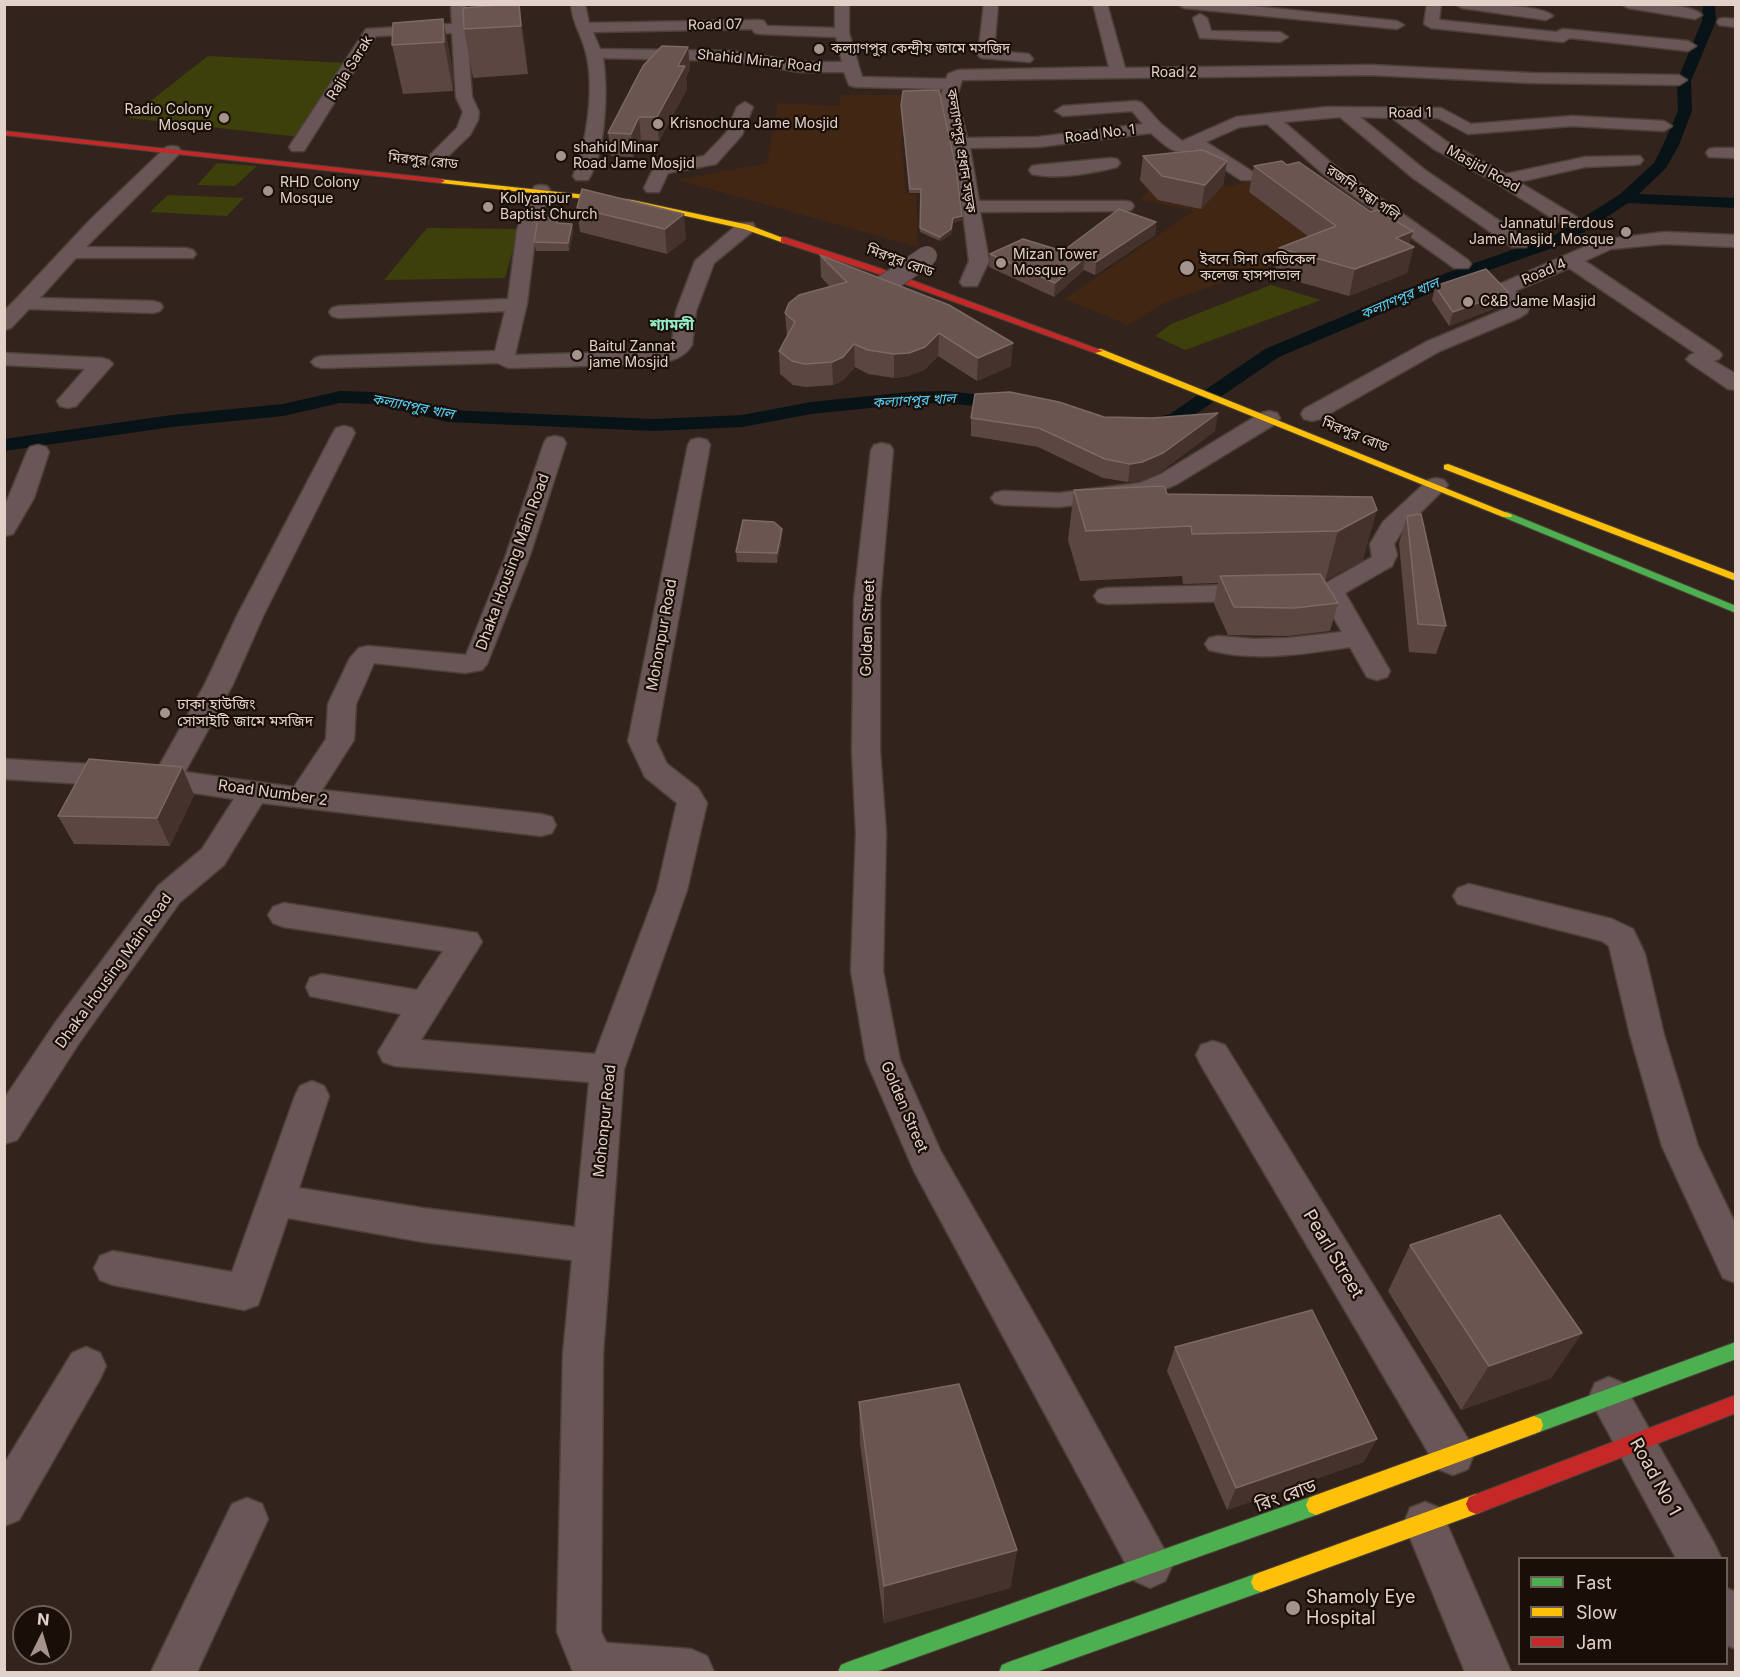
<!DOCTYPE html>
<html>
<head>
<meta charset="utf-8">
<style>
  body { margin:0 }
  #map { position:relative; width:1740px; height:1677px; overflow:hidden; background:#32241c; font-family:Inter,sans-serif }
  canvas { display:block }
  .frame { position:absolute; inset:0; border:6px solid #e1d1c8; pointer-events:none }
  .legend { position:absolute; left:1518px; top:1557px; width:210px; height:108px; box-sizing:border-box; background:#190f08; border:2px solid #695d55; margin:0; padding:8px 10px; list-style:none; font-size:18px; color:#e1d1c8 }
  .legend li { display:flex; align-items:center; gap:12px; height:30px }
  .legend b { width:30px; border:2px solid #695d55 }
  .north { position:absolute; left:12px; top:1605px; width:60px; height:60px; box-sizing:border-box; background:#190f08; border:2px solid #695d55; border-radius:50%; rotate:5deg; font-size:16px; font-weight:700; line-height:24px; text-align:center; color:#e1d1c8 }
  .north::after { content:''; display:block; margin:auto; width:21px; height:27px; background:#a4948c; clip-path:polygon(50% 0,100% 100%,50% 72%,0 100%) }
</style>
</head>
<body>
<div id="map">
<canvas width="1740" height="1677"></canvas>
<div class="frame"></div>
<ul class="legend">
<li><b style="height:8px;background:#4caf50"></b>Fast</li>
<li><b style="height:8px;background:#ffc107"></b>Slow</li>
<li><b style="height:8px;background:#c62828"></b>Jam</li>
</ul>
<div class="north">N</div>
</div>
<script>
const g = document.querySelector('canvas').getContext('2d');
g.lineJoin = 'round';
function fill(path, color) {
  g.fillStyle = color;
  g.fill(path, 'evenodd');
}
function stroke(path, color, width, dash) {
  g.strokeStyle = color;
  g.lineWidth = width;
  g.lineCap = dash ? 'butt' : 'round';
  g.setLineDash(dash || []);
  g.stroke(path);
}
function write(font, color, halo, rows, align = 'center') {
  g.font = font + ' Inter,"Noto Sans Bengali",sans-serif';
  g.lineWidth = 4.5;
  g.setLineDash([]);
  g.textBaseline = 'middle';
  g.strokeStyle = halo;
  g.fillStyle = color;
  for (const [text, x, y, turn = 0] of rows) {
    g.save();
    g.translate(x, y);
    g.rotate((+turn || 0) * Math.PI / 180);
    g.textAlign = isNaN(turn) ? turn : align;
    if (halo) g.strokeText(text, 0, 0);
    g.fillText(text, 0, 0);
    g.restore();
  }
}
fill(new Path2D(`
  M841,95H901L899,109L921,110L937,135L901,136L906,194H916L918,247L678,180L767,163L778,103L839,106Z
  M1204,172L1228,187L1283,172L1369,233L1165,302L1128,325L1064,299L1194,211L1140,199L1148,192L1138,179Z`), '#412614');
fill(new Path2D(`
  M208,56L347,63L300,137L129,118Z
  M217,163L257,166L235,186L197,185Z
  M168,195L244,198L227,216L150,212Z
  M427,228L519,229L505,278L384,280Z
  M1271,285L1321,300L1185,350L1155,336L1171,324Z`), '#3d400a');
fill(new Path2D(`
  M1703,4H1715L1716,21L1691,81L1692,111L1679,145L1666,168L1639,194L1736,198V208L1628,203L1567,243L1461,280L1279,357L1184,422L1145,432L1138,430L1135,426L1138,422L1170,414L1265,349L1449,272L1555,235L1619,195L1654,163L1663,145L1678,111L1677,81L1702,21Z
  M340,391L374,392L448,410L654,419L742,415L811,402L909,392L946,391L1011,398L1018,400L1021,404L1018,408L1011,410L946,403L909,404L811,414L742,427L654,431L448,422L374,404L340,403L283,416L172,427L4,451V439L172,415L283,404Z`), '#071317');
const street = new Path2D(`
  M451,4H465L472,97L479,112L478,120L470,135L440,164H428L425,160L457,128L463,112L456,97L452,33L376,36L304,151H292L289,147L366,29L452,24Z
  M571,4H585L589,23L759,20L764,21L767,26L835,28V4H849V33L862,77L946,79L948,74L958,70L1109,67L1093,4H1107L1125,68L1371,65L1531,73L1679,75L1687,80L1679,85L1531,83L1371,75L962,80L957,96L967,138L1038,137L1143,124L1132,111L1063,116L1055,111L1063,106L1136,101L1142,103L1161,124L1182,141L1236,117L1327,107L1441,108L1471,124L1572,116L1664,121L1672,126L1664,131L1572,126L1468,134L1438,118H1414L1446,141L1506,174L1585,157L1640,156L1643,160L1640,164L1634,165L1585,167L1519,182L1577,217L1579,221L1577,225H1563L1498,184L1434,149L1392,118L1360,117L1425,170L1526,239L1528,243L1526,247H1512L1413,178L1340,117L1284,122L1335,166L1468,260L1471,264L1468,268H1454L1323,174L1267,124L1240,127L1206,142L1253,172L1256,176L1253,180H1241L1193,149C1174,157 1165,145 1151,133L1038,147L970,148L979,201H1125L1131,202L1134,206L1131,210L1125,211L980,212L989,261L977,286H963L960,282L969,261L958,172L941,96L943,89L855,87L849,85L844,72H800L732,61L603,58C608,88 606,154 588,180H576L573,176C587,144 595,87 586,53C582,35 572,23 571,4ZM752,29L755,33L760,34L836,37L842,62H800L732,51L600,49L593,32Z
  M984,4H998L994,51L1029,54L1033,59L1030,62L981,58L978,55Z
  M1177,4H1233L1397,21L1404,25L1397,29L1184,8Z
  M1427,4H1441L1439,20L1556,32L1563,29L1688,41L1696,46L1688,51L1570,38L1563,42L1431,28L1424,24Z
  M1455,4C1473,4 1542,4 1553,16L1546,20L1462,8Z
  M1621,4C1639,4 1690,2 1702,15L1695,19L1628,8Z
  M1200,14L1207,18L1211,31L1280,32L1288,37L1280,42L1200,38L1193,18Z
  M1724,18L1736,19V27L1719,25L1717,22L1719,19Z
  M745,102L753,107L742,135L716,164L668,173L659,192H647L644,188L655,165L704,156L726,133L737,107Z
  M172,146L178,147L181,151L178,155L86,247L186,248L193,250L196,254L193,258H76L40,298L153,301L160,303L163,307L160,311L153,313L29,309L11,328L4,330V311L16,299L91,219L166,147Z
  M1715,148H1736V158L1709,157L1706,153L1709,149Z
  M1111,158L1117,159L1120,163L1117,167C1093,173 1056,180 1032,174L1029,170L1032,166L1038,165Z
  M541,185L547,186L550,190L536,230L527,303L515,355L662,351L672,343L676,311L695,261L739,223H753L755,227L753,231L714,263L696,311L692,345C684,358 671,361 657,364L508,368L498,363L322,368L315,366L311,362L315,358L322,356L495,351L505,311L339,318L332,316L329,312L332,308L339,306L508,299L517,230L532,190L535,186Z
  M1664,232L1736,235V247L1664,244L1611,249L1585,261L1719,351L1722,355L1719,359L1714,361L1736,374V390L1728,389L1690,363L1686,359L1690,355L1695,353L1569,268L1515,291L1530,306L1527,313L1519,318L1440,351L1320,419L1312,421L1304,419L1301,414L1304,409L1426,342L1509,307L1492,290L1495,286L1600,240Z
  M4,353L102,358L109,360L113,364L76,406L68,408L60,406L57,401L85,369L4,365Z
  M1269,411L1277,413L1280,418L1277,423L1177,484L1152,495L1059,507L1003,505L995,503L991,498L995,493L1003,491L1059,493L1140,483L1161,474L1261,413Z
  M344,426L352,428L355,433L264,614L233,684L185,772L294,787L326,739L328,704L350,658L359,648L368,646L466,655L506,555L544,443L547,438L555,436L563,438L566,443L530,555L487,664L482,670L465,673L374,663L356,704L354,740L322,790L541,814L552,817L556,825L552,833L541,836L262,803L224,865L180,902L79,1043L17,1140L4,1144V1099L55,1023L158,886L202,849L234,799L167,789L4,779V759L158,768L205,684L238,614L333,433L336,428Z
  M699,438L707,440L710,445L656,741L667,764L698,788L707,803L687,890L624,1069L603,1354L601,1632L606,1642L609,1643L691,1649L707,1656L714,1672H573L557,1632L563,1354L572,1260L423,1242L288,1218L258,1305L244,1310L113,1285L100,1280L94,1268L100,1256L113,1251L232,1272L295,1096L300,1086L312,1081L324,1086L329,1096L299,1188L423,1208L575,1227L589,1082L395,1066L383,1062L378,1052L401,1014L310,996L306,987L310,978L322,974L417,990L443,951L284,927L273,923L268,915L273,907L284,903L477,933L482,942L421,1040L595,1054L657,890L677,803L645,777L628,741L688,445L691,440Z
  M882,443L890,445L893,450L880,600V751L886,833L883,971L900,1060L941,1152L1049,1340L1165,1551L1172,1566L1165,1581L1150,1588L1135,1581L914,1171L866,1060L851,971L856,833L852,751L854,600L871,450L874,445Z
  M38,445L46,447L49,452L34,498L13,534L4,536V508L27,452L30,447Z
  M1436,478L1444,480L1448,485L1402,531L1394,544L1397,555L1392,566L1345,593L1390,671L1387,677L1377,680L1367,677L1350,647C1305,654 1254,662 1209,650L1205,644L1209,638L1218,636L1254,639L1288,638L1342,632L1323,599L1107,604L1098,602L1094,596L1098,590L1107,588L1326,583L1372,557L1370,544L1383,522L1428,480Z
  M1469,884L1612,919L1633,929L1645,954L1664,1035L1698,1146L1736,1225V1283L1723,1278L1662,1146L1630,1035L1609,946L1602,941L1458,904L1453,896L1458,888Z
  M1213,1041L1225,1045L1468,1439L1474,1454L1468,1469L1453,1475L1438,1469L1201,1065L1196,1055L1201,1045Z
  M86,1347L100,1353L106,1366L100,1379L19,1520L4,1526V1464L72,1353Z
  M1609,1377L1623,1383L1714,1543L1721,1558H1676L1589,1397L1595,1383Z
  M247,1498L262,1504L268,1519L197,1672H151L232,1504Z
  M1425,1502L1440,1508L1511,1672H1465L1404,1523L1410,1508Z
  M1726,1588L1736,1592V1649L1726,1645Z`);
const fast = new Path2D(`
  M1507,512L1736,606V613L1503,517V513Z
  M1736,1342V1359L1534,1434L1527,1431L1525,1425L1527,1419L1534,1416Z
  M1316,1495L1323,1498L1326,1505L1323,1512L1316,1515L875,1672H838L841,1665L848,1662Z
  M1261,1572L1268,1575L1271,1582L1268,1589L1261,1592L1036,1672H999L1002,1665L1009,1662Z`);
const slow = new Path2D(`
  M438,179L632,200L749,225L788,240L784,243L744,229L632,204L441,183L437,181Z
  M1095,349H1101L1512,515L1511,517H1503L1095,353Z
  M1448,464L1736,574V581L1444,469V465Z
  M1534,1416L1541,1419L1543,1425L1541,1431L1534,1434L1316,1515L1309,1512L1306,1505L1309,1498L1316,1495Z
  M1476,1494L1483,1497L1486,1504L1483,1511L1476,1514L1261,1592L1254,1589L1251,1582L1254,1575L1261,1572Z`);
const jam = new Path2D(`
  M4,131L441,179L445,181L441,183L4,135Z
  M784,237L876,267L1103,351L1095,353L870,271L781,242V238Z
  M1736,1395V1413L1476,1514L1469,1511L1466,1504L1469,1497Z`);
stroke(street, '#4c4139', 3);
stroke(fast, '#4c4139', 2);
stroke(slow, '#4c4139', 2);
stroke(jam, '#4c4139', 2);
fill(street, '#6a5656');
fill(fast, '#4caf50');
fill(slow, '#ffc107');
fill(jam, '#c62828');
const streetBridge = new Path2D(`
  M880,288L927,256`);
stroke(streetBridge, '#4c4139', 22, []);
stroke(streetBridge, '#6a5656', 20);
fill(new Path2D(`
  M519,4L528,74L473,78L464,29Z
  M443,19L452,67L453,91L403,94L392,45Z
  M688,47L690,69L686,77L687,89L659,141L641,140L633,157L611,156L608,133Z
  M901,105L962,216V220L953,223L951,234L940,241L920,232L921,193H909Z
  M1143,156L1227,161L1223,185L1201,209L1158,200L1140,180Z
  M1254,166L1409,244L1407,273L1349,296L1274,275L1279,248L1309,237L1249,192Z
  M582,189L686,239L667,254L580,232L577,208Z
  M1156,222L1155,235L1095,275L1084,270L1083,271L1054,297L989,267L990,254L1067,253V248Z
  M558,223L572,224L573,232L569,251H536L534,242Z
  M820,255L1011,366L977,381L938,356L924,370L908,376L894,378L868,374L855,367L843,380L833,385L806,387L793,385L780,374L779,351L787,337L785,313L830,287L821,277Z
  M1435,286L1504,305L1449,326L1432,300Z
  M1104,417L1215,431L1160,472L1139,481L1128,482L1103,478L1038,447L971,436V418Z
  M1074,490L1167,494L1372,497L1363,560L1324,581L1338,603L1330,631L1288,636L1228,635L1214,604L1218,583L1183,584L1182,576L1080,581L1068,540Z
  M1407,516L1446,626L1436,654L1409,652L1399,543Z
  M782,538L777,563L737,562L736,552Z
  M182,767L194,795L170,846L74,844L58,816Z
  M1410,1245L1582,1333L1551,1378L1461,1410L1388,1291Z
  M1175,1347L1364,1462L1227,1510L1167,1371Z
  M859,1402L1017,1550L1010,1588L884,1623L860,1444Z`), '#5c4642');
fill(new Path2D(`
  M519,4L526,52L528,74L521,26Z
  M443,19L452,67L453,91L444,42Z
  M688,47L690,69L686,77L687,89L659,141L657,117L678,66Z
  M639,117L641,140L633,157L631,134Z
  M1227,161L1223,185L1201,209L1205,185Z
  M684,214L686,239L667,254L665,229Z
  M962,216V220L953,223L951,234L940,241V237L953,218Z
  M1156,222L1155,235L1095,275L1096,262Z
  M572,224L573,232L569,251L568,243Z
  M1413,231L1408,249L1414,247L1407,273L1349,296L1355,269L1396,238Z
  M1085,258L1083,271L1054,297L1055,283Z
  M1508,292L1504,305L1449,326L1453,312Z
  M939,333L938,356L924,370L908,376L894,378V354Z
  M1013,343L1011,366L977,381L978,358Z
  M854,344L855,367L843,380L833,385L832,362Z
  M1218,413L1215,431L1160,472L1139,481L1128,482L1130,464Z
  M1377,510L1363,560L1325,581L1338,531Z
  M782,529V538L777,563V553Z
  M182,767L194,795L170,846L157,818Z
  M1582,1333L1551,1378L1461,1410L1489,1366Z
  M1377,1439L1364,1462L1227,1510L1236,1488Z
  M1017,1550L1010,1588L884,1623V1586Z`), '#45322d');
const building = new Path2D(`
  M511,4H519L521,26L464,29L463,8Z
  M443,19L444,42L392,45L393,23Z
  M662,46L688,47L678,66H685L657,117H639L631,134L608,133L643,66Z
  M939,90L956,168L962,216L953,218L951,229L940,237L920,228L921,189H910L901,105L903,91Z
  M1201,150L1205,151L1227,161L1205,185L1162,176L1143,156Z
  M1282,161L1287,165L1299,162L1371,212L1377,210L1413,231L1396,238L1414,247L1355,269L1279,248L1336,226L1254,166Z
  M582,189L684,214L665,229L577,208Z
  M1119,209L1156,222L1096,262L1067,248Z
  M557,217V223L572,224L568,243L534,242L538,218Z
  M1023,239L1085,258L1055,283L990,254Z
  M820,255L949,305L1013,343L978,358L939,333L925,347L909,353L894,354L868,350L854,344L843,357L832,362L805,364L792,361L779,351L795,322L785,313L789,303L799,295L847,282Z
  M1486,269L1508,292L1453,312L1435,286Z
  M1010,392L1059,402L1104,417L1152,418L1218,413L1163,453L1142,462L1130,464L1105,459L1039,428L971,418L975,394Z
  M1164,486L1167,494L1372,497L1377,510L1338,531L1192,534L1191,526L1086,531L1074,490Z
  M1421,514L1446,626L1418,624L1407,516Z
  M743,520L774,522L782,529L777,553L736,552Z
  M1320,574L1338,603L1295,608L1234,607L1220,576Z
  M89,759L182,767L157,818L58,816Z
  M1500,1215L1582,1333L1489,1366L1410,1245Z
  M1312,1310L1377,1439L1236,1488L1175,1347Z
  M959,1384L1017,1550L884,1586L859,1402Z`);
fill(building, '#6a5550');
stroke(building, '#7d6963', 1.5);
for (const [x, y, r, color] of [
  [819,49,6,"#a4948c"],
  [224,118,6,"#a4948c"],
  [658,124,6,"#a4948c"],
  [561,156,6,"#a4948c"],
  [268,191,6,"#a4948c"],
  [488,207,6,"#a4948c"],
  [1626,232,6,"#a4948c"],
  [1001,263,6,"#a4948c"],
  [1187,268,8,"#a4948c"],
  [1468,302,6,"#a4948c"],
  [577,355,6,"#a4948c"],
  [165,713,6,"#a4948c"],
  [1293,1608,8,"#a4948c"]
]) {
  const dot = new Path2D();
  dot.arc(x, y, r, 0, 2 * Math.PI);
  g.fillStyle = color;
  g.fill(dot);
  stroke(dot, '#190f08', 2);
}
write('14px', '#e1d1c8', '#190f08', [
  ["Road 07",715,25,-1],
  ["Shahid Minar Road",759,61,6],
  ["Rajia Sarak",350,68,-58],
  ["Road 2",1174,73],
  ["Road 1",1410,113,-1],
  ["Road No. 1",1100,134,-7],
  ["কল্যাণপুর প্রধান সড়ক",961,151,81],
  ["মিরপুর রোড",423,161,6],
  ["Masjid Road",1483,169,29],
  ["রজনি গন্ধা গলি",1363,193,35],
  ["মিরপুর রোড",900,261,20],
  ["Road 4",1544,272,-23],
  ["মিরপুর রোড",1355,435,22]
]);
write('14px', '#e1d1c8', '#190f08', [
  ["কল্যাণপুর কেন্দ্রীয় জামে মসজিদ",831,49],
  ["Radio Colony",212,110,"right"],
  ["Mosque",212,126,"right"],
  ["Krisnochura Jame Mosjid",670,124],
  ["shahid Minar",573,148],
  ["Road Jame Mosjid",573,164],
  ["RHD Colony",280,183],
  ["Mosque",280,199],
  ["Kollyanpur",500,199],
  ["Baptist Church",500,215],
  ["Jannatul Ferdous",1614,224,"right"],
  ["Jame Masjid, Mosque",1614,240,"right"],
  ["Mizan Tower",1013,255],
  ["Mosque",1013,271],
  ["ইবনে সিনা মেডিকেল",1200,260],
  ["কলেজ হাসপাতাল",1200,276],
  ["C&B Jame Masjid",1480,302],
  ["Baitul Zannat",589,347],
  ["jame Mosjid",589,363]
], 'left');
write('italic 14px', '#55d3fb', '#190f08', [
  ["কল্যাণপুর খাল",1400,299,-23],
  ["কল্যাণপুর খাল",914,401,-3],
  ["কল্যাণপুর খাল",413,407,11]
]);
write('bold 15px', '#94ecc7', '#190f08', [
  ["শ্যামলী",672,325]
]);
write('15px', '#e1d1c8', '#190f08', [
  ["Dhaka Housing Main Road",513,562,-70],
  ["Golden Street",868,628,-88],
  ["Mohonpur Road",662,635,-80],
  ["Road Number 2",273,793,8],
  ["Dhaka Housing Main Road",114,971,-54],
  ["Golden Street",904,1107,67],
  ["Mohonpur Road",605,1121,-84]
]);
write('15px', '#e1d1c8', '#190f08', [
  ["ঢাকা হাউজিং",177,704],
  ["সোসাইটি জামে মসজিদ",177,721]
], 'left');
write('18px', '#e1d1c8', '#190f08', [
  ["Pearl Street",1333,1254,59],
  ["Road No 1",1655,1477,61],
  ["রিং রোড",1286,1496,-20]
]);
write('18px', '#e1d1c8', '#190f08', [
  ["Shamoly Eye",1306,1598],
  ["Hospital",1306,1619]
], 'left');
</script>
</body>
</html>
